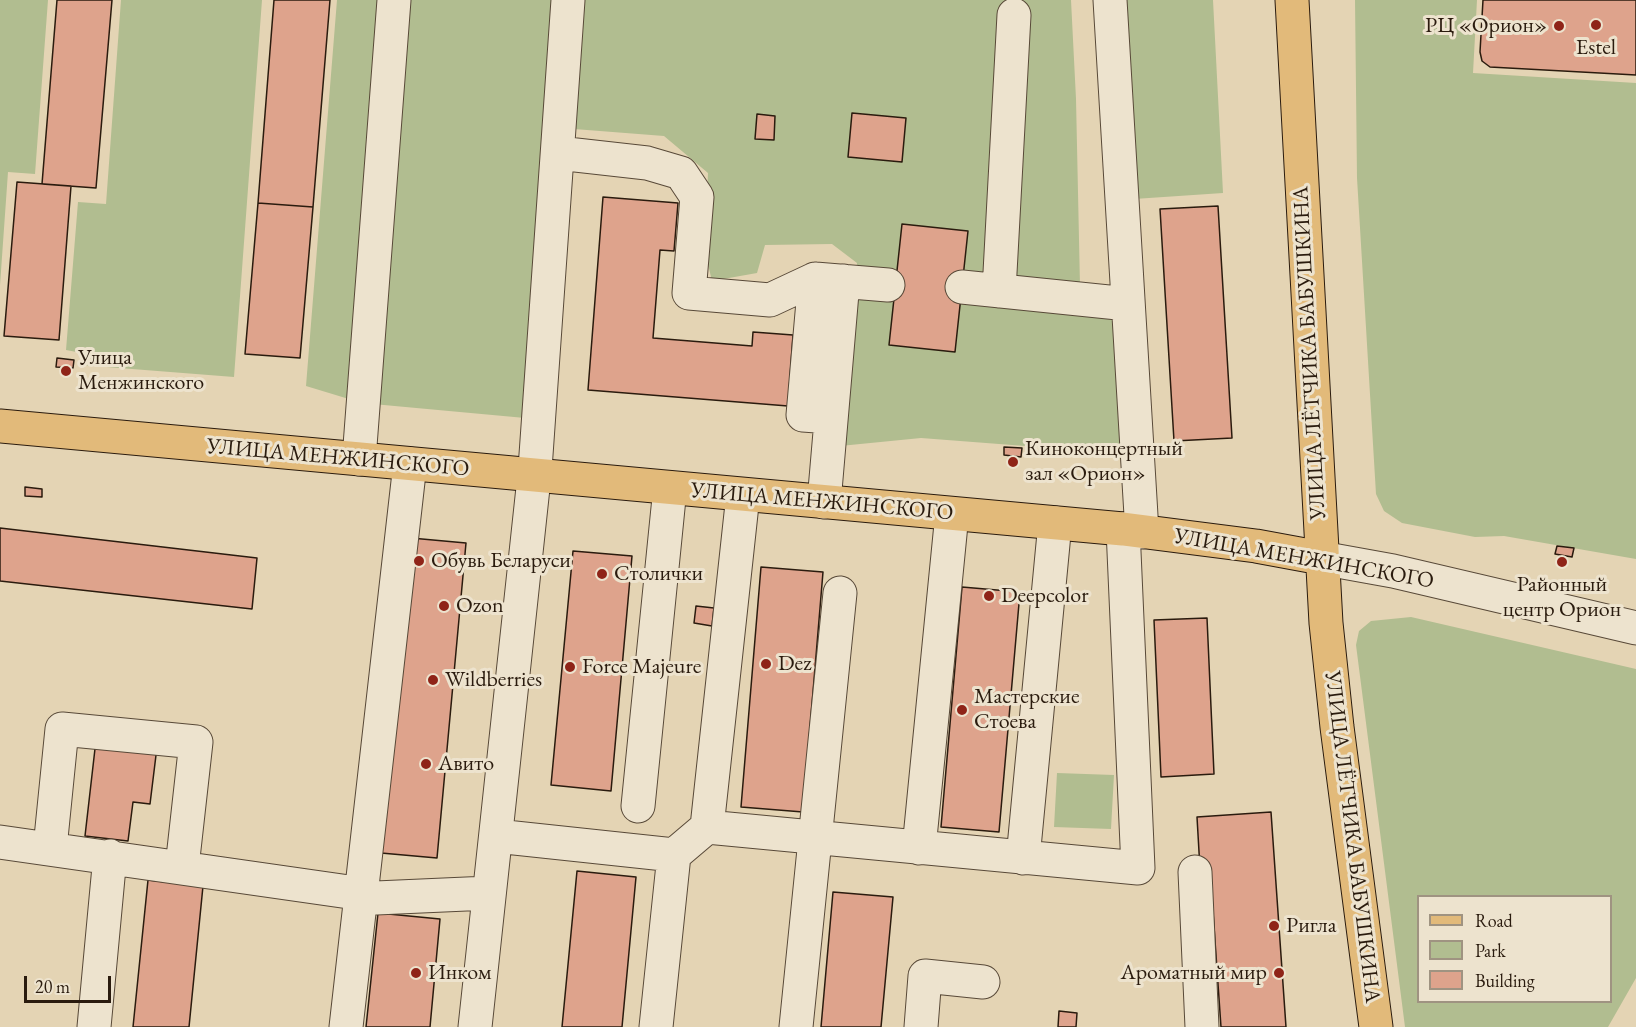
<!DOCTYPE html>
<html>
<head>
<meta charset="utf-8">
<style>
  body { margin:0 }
  #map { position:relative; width:1636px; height:1027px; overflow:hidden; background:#e4d4b4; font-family:"EB Garamond",serif }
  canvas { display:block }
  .legend { position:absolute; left:1417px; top:895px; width:195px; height:108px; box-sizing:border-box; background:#ede3ce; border:2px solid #9f9381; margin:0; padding:8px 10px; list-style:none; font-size:18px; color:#2a1b0e }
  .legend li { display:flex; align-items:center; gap:12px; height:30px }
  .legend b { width:30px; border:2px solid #9f9381 }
  .scale { position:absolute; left:24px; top:976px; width:87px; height:27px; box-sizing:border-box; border:3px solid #2a1b0e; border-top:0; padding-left:8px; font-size:18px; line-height:21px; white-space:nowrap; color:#2a1b0e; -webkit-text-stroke:4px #ede3ce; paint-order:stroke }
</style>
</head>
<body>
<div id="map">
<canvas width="1636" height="1027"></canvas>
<ul class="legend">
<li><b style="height:8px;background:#e2ba7a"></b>Road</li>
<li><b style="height:16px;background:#b1bd90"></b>Park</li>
<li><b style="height:16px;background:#dea38c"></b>Building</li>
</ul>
<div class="scale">20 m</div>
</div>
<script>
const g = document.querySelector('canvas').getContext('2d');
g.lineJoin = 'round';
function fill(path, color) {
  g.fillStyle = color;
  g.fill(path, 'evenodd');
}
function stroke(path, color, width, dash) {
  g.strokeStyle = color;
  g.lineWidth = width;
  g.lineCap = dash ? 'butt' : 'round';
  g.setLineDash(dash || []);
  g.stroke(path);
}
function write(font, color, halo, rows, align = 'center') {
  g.font = font + ' "EB Garamond",serif';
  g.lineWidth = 6;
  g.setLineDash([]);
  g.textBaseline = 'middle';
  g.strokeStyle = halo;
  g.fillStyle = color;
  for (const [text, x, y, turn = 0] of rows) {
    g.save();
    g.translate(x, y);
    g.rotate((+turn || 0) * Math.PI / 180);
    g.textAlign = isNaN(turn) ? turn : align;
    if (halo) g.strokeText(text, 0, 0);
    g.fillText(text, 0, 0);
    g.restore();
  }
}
fill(new Path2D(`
  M0,0H48L35,174L8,172L0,285Z
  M121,0H262L234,377L81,365L82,353L66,350L78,202L106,204Z
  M337,0H558L525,418L362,403L306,386Z
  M583,0H1071L1076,99L1080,286L1120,291L1128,460L1064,449L921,438L840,446L857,263L832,244L765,245L757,273L712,281L705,252L708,173L664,136L574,129Z
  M1121,0H1213L1223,193L1134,199Z
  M1355,0H1477L1473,73L1636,83V559L1504,536L1475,537L1402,523L1384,511L1376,494L1357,178Z
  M1411,617L1636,669V978L1608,1027H1405L1356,645L1359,631L1371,621ZM1418,896H1610V1002H1418Z
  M1057,773L1114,775L1111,829L1054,827Z`), '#b1bd90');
const building = new Path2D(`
  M57,0H112L96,188L42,184Z
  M274,0H330L313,207L258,203Z
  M1483,0H1636V75L1490,67L1482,61L1480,52Z
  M852,113L906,118L902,162L848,157Z
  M757,114L775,116L774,140L755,139Z
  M17,182L71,186L59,340L4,336Z
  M603,197L678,203L674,251L660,250L653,338L752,346L753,332L793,335L788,406L588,390Z
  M258,203L313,207L300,358L245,354Z
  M1218,206L1232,438L1174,441L1160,209Z
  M902,224L968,231L955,352L889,345Z
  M57,358L74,360L73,368L56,367Z
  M1004,447L1022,448L1021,457L1004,455Z
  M25,487L42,489V497L25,496Z
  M0,528L257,558L252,609L0,581Z
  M411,538L466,543L437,858L381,853Z
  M1557,546L1574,548L1572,557L1555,554Z
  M573,551L632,556L611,791L551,785Z
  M761,567L823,572L803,812L741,807Z
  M962,587L1020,592L999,832L941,827Z
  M696,606L714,608L712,626L694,623Z
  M1207,618L1214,774L1161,777L1154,620Z
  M96,740L157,747L150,804L133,802L128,841L85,836Z
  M1271,812L1286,1027H1221L1210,869H1200L1197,817Z
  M577,871L636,877L622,1027H562Z
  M148,880L203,886L189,1027H133Z
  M833,892L893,897L881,1027H821Z
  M378,913L440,919L430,1027H366Z
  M1059,1011L1077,1013L1076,1027H1058Z`);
fill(building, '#dea38c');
stroke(building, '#2a1b0e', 1.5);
const minor = new Path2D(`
  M1110,0L1142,532
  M558,153L647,163L681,173L697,197L689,293L770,300L815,279L888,285
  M815,279L803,415L831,417
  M962,287L1128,304
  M999,291L1014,15
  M359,459L394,0
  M824,502L843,281
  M1321,558L1393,571L1636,628
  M638,806L670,488
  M707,827L1138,868L1123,529
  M496,836L674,855
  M0,842L363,894L376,898L489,893
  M50,848L62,729L196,742L182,867
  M919,848L952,514
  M1023,858L1055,523
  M1195,872L1202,1027
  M94,1027L110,856
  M346,1027L410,464
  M475,1027L535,469L568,0
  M656,1027L674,855L707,827L743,495
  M796,1027L840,593
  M921,1027L925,976L983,982`);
const major = new Path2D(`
  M1292,0L1326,623L1337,727L1376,1027
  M0,426L1123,529L1256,546L1321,558`);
stroke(minor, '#584938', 35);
stroke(major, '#2a1b0e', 35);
stroke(minor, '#ede3ce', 33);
stroke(major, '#e2ba7a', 33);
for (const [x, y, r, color] of [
  [1596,25,6,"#8f2418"],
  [1559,26,6,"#8f2418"],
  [66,371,6,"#8f2418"],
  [1013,462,6,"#8f2418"],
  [419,561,6,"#8f2418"],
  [1562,562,6,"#8f2418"],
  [602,574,6,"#8f2418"],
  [989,596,6,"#8f2418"],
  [444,606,6,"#8f2418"],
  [766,664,6,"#8f2418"],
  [570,667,6,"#8f2418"],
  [433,680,6,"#8f2418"],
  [962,710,6,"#8f2418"],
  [426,764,6,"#8f2418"],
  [1274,926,6,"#8f2418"],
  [416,973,6,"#8f2418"],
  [1279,973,6,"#8f2418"]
]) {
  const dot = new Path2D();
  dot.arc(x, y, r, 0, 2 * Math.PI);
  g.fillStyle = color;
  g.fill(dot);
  stroke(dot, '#ede3ce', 2);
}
write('22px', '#2a1b0e', '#ede3ce', [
  ["РЦ «Орион»",1547,26,"right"],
  ["Estel",1596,48,"center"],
  ["Улица",78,358],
  ["Менжинского",78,383],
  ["Киноконцертный",1025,449],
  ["зал «Орион»",1025,474],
  ["Обувь Беларуси",431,561],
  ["Столички",614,574],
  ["Районный",1562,585,"center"],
  ["центр Орион",1562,610,"center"],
  ["Deepcolor",1001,596],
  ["Ozon",456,606],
  ["Dez",778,664],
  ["Force Majeure",582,667],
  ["Wildberries",445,680],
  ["Мастерские",974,697],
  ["Стоева",974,722],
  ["Авито",438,764],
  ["Ригла",1286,926],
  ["Инком",428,973],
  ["Ароматный мир",1267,973,"right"]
], 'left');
write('22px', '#2a1b0e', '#ede3ce', [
  ["УЛИЦА ЛЁТЧИКА БАБУШКИНА",1310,353,-93],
  ["УЛИЦА МЕНЖИНСКОГО",338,458,5],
  ["УЛИЦА МЕНЖИНСКОГО",822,502,5],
  ["УЛИЦА МЕНЖИНСКОГО",1304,559,10],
  ["УЛИЦА ЛЁТЧИКА БАБУШКИНА",1352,837,83]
]);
</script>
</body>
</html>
